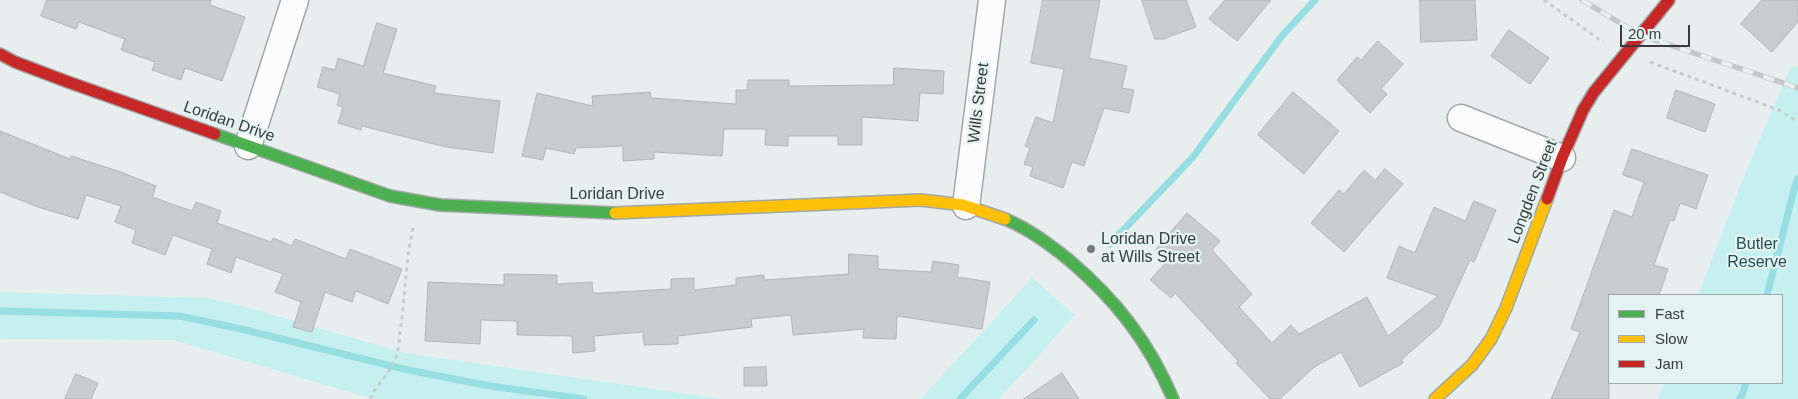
<!DOCTYPE html>
<html>
<head>
<meta charset="utf-8">
<style>
  body { margin:0 }
  #map { position:relative; width:1798px; height:399px; overflow:hidden; background:#e8eeee; font-family:Helvetica,sans-serif }
  canvas { display:block }
  .legend { position:absolute; left:1608px; top:294px; width:175px; height:90px; box-sizing:border-box; background:#e4f2f2; border:1px solid #9faaaa; margin:0; padding:6px 9px; list-style:none; font-size:15px; color:#373d3d }
  .legend li { display:flex; align-items:center; gap:10px; height:25px }
  .legend b { width:25px; border:1px solid #9faaaa }
  .scale { position:absolute; left:1620px; top:25px; width:70px; height:22px; box-sizing:border-box; border:2px solid #373d3d; border-top:0; padding-left:6px; font-size:15px; line-height:18px; white-space:nowrap; color:#373d3d; -webkit-text-stroke:4px #e4f2f2; paint-order:stroke }
</style>
</head>
<body>
<div id="map">
<canvas width="1798" height="399"></canvas>
<ul class="legend">
<li><b style="height:6px;background:#4caf50"></b>Fast</li>
<li><b style="height:6px;background:#ffc107"></b>Slow</li>
<li><b style="height:6px;background:#c62828"></b>Jam</li>
</ul>
<div class="scale">20 m</div>
</div>
<script>
const g = document.querySelector('canvas').getContext('2d');
g.lineJoin = 'round';
function fill(path, color) {
  g.fillStyle = color;
  g.fill(path, 'evenodd');
}
function stroke(path, color, width, dash) {
  g.strokeStyle = color;
  g.lineWidth = width;
  g.lineCap = dash ? 'butt' : 'round';
  g.setLineDash(dash || []);
  g.stroke(path);
}
function write(font, color, halo, rows, align = 'center') {
  g.font = font + ' Helvetica,sans-serif';
  g.lineWidth = 4.5;
  g.setLineDash([]);
  g.textBaseline = 'middle';
  g.strokeStyle = halo;
  g.fillStyle = color;
  for (const [text, x, y, turn = 0] of rows) {
    g.save();
    g.translate(x, y);
    g.rotate((+turn || 0) * Math.PI / 180);
    g.textAlign = isNaN(turn) ? turn : align;
    if (halo) g.strokeText(text, 0, 0);
    g.fillText(text, 0, 0);
    g.restore();
  }
}
fill(new Path2D(`
  M1791,66L1798,68V399H1658L1664,383H1782V295H1698L1743,179Z
  M1032,278L1075,315L999,399H921Z
  M0,292L206,298L235,304L405,353L723,399H373L174,340L0,339Z`), '#c6eff0');
stroke(new Path2D(`
  M1110,244L1193,157L1281,37L1315,0
  M1767,295L1795,186L1798,179
  M0,311L180,316L241,329L408,370L490,386L584,399
  M960,399L1034,320
  M1739,399L1742,395L1746,383`), '#96dee1', 7);
const building = new Path2D(`
  M47,0H211L210,5L245,17L222,81L185,68L181,80L152,70L155,62L121,50L125,39L79,22L76,29L41,16Z
  M1043,0H1100L1089,58L1127,66L1122,88L1134,90L1129,113L1104,108L1084,166L1072,162L1063,188L1030,176L1033,167L1024,164L1030,148L1025,146L1036,117L1053,123L1064,69L1031,63Z
  M1142,0H1186L1196,27L1163,39H1155Z
  M1225,0H1271L1237,41L1209,19Z
  M1420,0H1475L1477,40L1421,42Z
  M1762,0H1798V22L1772,52L1741,24Z
  M377,23L397,29L383,73L436,86L434,93L500,101L493,153L446,147L362,126L361,130L338,123L343,107L337,105L340,94L317,87L323,67L335,70L338,58L363,66Z
  M1509,30L1549,58L1530,84L1491,56Z
  M1378,41L1403,64L1381,89L1387,94L1370,113L1337,80L1357,57L1361,60Z
  M894,68L944,71L943,94L920,93L918,121L862,117V145H838V136H788V146L765,145L766,129H724L722,156L654,152V159L623,161V146L576,148L574,154L546,148L543,160L522,156L537,93L593,106L592,96L650,92L651,98L736,104V90H747L748,80H789V86L893,85Z
  M1676,90L1715,104L1705,132L1667,118Z
  M1293,92L1339,131L1304,174L1258,135Z
  M0,131L70,159L71,156L121,172L156,186L152,197L192,211L196,202L221,211L217,223L271,242L273,238L292,246L295,239L346,259L350,249L402,269L388,304L356,291L352,302L325,292L312,332L293,327L301,302L275,292L283,274L236,257L231,273L207,264L212,249L173,235L165,255L132,243L136,230L115,222L121,206L86,195L78,219L38,207L0,192Z
  M1632,149L1708,175L1696,209L1680,203L1674,221L1670,220L1654,265L1668,269L1659,295H1609V399H1551L1580,332L1571,329L1614,210L1632,217L1644,182L1623,175Z
  M1385,169L1403,184L1344,252L1311,223L1339,190L1344,194L1364,170L1375,180Z
  M1474,201L1496,210L1474,262L1470,260L1439,327L1401,360L1403,363L1360,387L1341,352L1313,368L1280,399H1270L1236,363L1238,361L1175,293L1171,298L1150,280L1168,260L1156,249L1187,213L1220,241L1212,250L1252,294L1239,307L1272,343L1291,325L1299,334L1367,297L1388,336L1438,296L1387,278L1399,246L1415,253L1434,207L1465,221Z
  M849,254L878,256V269L931,272L933,261L959,265L957,277L990,282L982,329L897,316L896,339L863,338L864,329L793,335L791,315L751,319L752,327L678,336V344L644,345L643,332L594,336L595,351L573,353L572,336L517,335V321L481,320L480,344L425,341L428,282L504,285V274L557,275V284L592,282L593,293H600L671,289V279L694,278V290L736,285V278L764,275V280L848,274Z
  M766,367L767,386H744V368Z
  M1062,373L1079,399H1024Z
  M76,374L98,383L91,399H65Z`);
fill(building, '#c7cccc');
stroke(building, '#b1b6b6', 1);
const street = new Path2D(`
  M1461,118L1562,158
  M248,146L295,0
  M966,206L992,0`);
const fast = new Path2D(`
  M215,134L390,196L440,205L615,213
  M1005,219C1029,229 1049,244 1069,260C1116,300 1149,342 1173,399`);
const slow = new Path2D(`
  M615,213L921,200L963,205L1005,219
  M1435,399L1472,365L1491,339L1506,308L1547,199`);
const jam = new Path2D(`
  M0,54L15,62L68,82L215,134
  M1547,199L1562,158L1583,110L1594,92L1669,0`);
stroke(street, '#a2a7a7', 29);
stroke(fast, '#a2a7a7', 14);
stroke(slow, '#a2a7a7', 14);
stroke(jam, '#a2a7a7', 14);
stroke(new Path2D(`
  M1544,0L1603,42
  M1650,62L1779,110L1798,122
  M370,399C376,384 391,373 396,357C399,349 399,339 400,331C406,295 405,259 414,224`), '#c9cccc', 3, [4, 4]);
stroke(street, '#fcfcfc', 26);
stroke(fast, '#4caf50', 11);
stroke(slow, '#ffc107', 11);
stroke(jam, '#c62828', 11);
const rail = new Path2D(`
  M1582,0L1640,35L1798,88`);
stroke(rail, '#c6c8c8', 5.5);
stroke(rail, '#e4f2f2', 4, [11]);
for (const [x, y, r, color] of [
  [1091,249,5,"#757b7b"]
]) {
  const dot = new Path2D();
  dot.arc(x, y, r, 0, 2 * Math.PI);
  g.fillStyle = color;
  g.fill(dot);
  stroke(dot, '#e4f2f2', 2);
}
write('16px', '#373d3d', '#e4f2f2', [
  ["Wills Street",979,103,-83],
  ["Loridan Drive",229,122,19],
  ["Longden Street",1533,192,-69],
  ["Loridan Drive",617,195]
]);
write('16px', '#373d3d', '#e4f2f2', [
  ["Loridan Drive",1101,240],
  ["at Wills Street",1101,258]
], 'left');
write('16px', '#235052', '#e4f2f2', [
  ["Butler",1757,245],
  ["Reserve",1757,263]
]);
</script>
</body>
</html>
